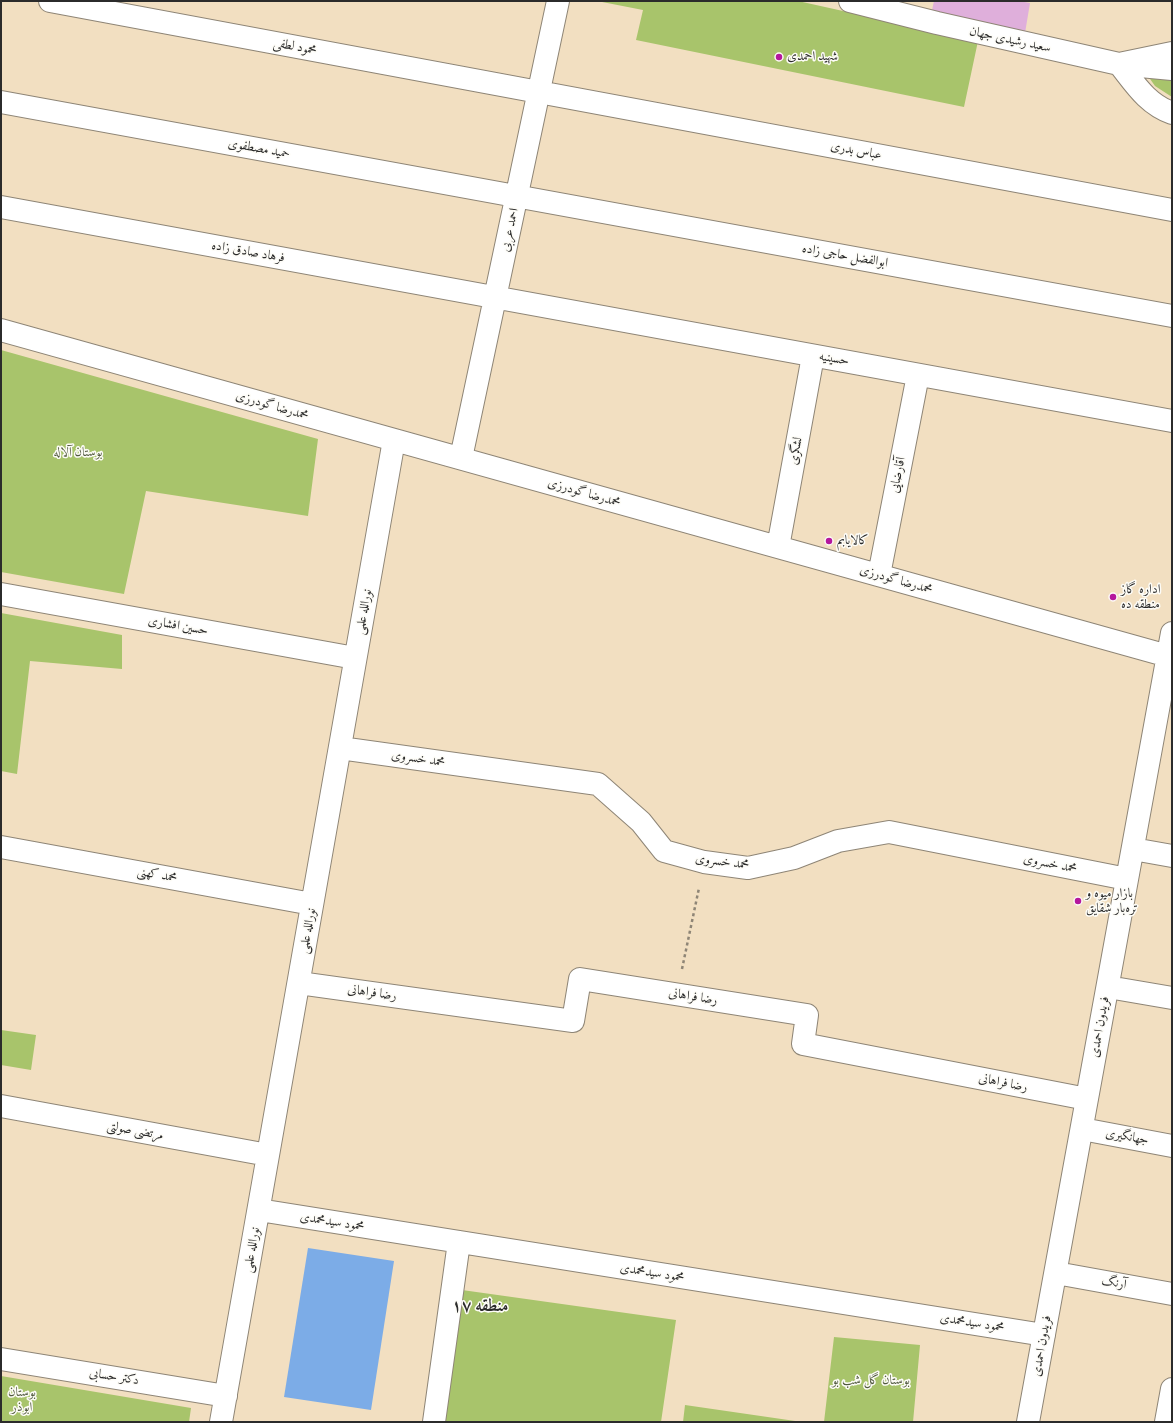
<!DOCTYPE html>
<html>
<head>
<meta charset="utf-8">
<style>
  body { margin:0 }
  #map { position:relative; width:1173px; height:1423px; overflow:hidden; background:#f2dfc1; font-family:"Gentium Book Plus",serif }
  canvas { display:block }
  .frame { position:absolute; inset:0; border:2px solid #2b2b2b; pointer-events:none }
</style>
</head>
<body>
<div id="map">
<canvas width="1173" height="1423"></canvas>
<div class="frame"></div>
</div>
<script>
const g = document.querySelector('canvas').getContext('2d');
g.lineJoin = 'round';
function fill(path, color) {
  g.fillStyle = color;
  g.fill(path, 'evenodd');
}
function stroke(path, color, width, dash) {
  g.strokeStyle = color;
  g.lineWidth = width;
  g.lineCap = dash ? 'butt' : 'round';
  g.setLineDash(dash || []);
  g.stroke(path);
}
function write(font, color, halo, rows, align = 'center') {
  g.font = font + ' "Gentium Book Plus",Amiri,serif';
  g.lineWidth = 3;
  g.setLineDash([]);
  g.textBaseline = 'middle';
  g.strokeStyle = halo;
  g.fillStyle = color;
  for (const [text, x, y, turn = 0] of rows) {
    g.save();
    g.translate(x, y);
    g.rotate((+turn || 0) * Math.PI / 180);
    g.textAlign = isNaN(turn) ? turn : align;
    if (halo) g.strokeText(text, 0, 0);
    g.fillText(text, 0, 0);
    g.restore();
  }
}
fill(new Path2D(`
  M597,1H798L978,41L964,107L636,40L643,10Z
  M1148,76L1172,79V97L1155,86Z
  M1,350L318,439L308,516L146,491L124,594L1,572Z
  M1,613L122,635V669L30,661L17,774L1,771Z
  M1,1030L36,1035L31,1070L1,1065Z
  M462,1290L676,1320L661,1422H443Z
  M834,1337L920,1345L913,1422H824Z
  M1,1376L191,1408L189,1422H1Z
  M685,1405L802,1422H683Z`), '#a8c46b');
fill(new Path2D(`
  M308,1248L394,1261L371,1410L284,1397Z`), '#7cace7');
fill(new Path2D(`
  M934,1H1019L1030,3L1025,33L931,15Z`), '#dfafdb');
const minor = new Path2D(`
  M50,1L1172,210
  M850,1L937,23L1119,64L1172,69
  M1172,53L1119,64C1135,84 1147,104 1172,113
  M1,102L1172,316
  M1,207L1172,421
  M1,330L1168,656
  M461,458L558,1
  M778,547L813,356
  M879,575L918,375
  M1,594L355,658
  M340,748L598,784L641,822L664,851L704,862L748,868L794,858L838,841L889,832L1127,879
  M1,847L312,904
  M1133,849L1172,856
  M299,983L573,1021L580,979L807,1015L803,1044L1087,1099
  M1108,987L1172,998
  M1,1106L268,1155
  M1082,1129L1172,1146
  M259,1210L1044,1335
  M1056,1273L1172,1294
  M1,1359L226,1396
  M221,1422L394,440
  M434,1422L459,1242
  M1028,1422L1172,633
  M1166,1422L1172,1389`);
stroke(minor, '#8e8576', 24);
stroke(new Path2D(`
  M682,969L699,888`), '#8e8576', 2.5, [3, 3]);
stroke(minor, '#fff', 22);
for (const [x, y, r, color] of [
  [779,57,4,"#b5179e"],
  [829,541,4,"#b5179e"],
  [1113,597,4,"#b5179e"],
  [1078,901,4,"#b5179e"]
]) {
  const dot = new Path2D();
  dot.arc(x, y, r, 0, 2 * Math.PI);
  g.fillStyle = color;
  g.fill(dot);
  stroke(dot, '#fdfcf7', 1.5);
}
write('13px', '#2b2b2b', '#fdfcf7', [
  ["سعید رشیدی جهان",1010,40,12],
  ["محمود لطفی",295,47,11],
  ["حمید مصطفوی",259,149,10],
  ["عباس بدری",856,151,11],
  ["احمد عربی",510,230,-78],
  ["فرهاد صادق زاده",248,252,10],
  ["ابوالفضل حاجی زاده",845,256,10],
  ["حسینیه",834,359,10],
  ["محمدرضا گودرزی",272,406,16],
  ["لشگری",796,451,-80],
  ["آقارضایی",898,475,-79],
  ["محمدرضا گودرزی",584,493,16],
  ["محمدرضا گودرزی",896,580,16],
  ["نورالله علمی",364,612,-80],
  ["حسین افشاری",178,626,10],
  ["محمد خسروی",418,759,8],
  ["محمد خسروی",722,862,7],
  ["محمد خسروی",1050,864,11],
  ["محمد کهنی",157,875,10],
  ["نورالله علمی",308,931,-80],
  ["رضا فراهانی",372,993,8],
  ["رضا فراهانی",693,997,9],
  ["فریدون احمدی",1100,1027,-80],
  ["رضا فراهانی",1003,1083,11],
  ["مرتضی صولتی",135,1131,10],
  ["جهانگیری",1127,1137,10],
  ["محمود سیدمحمدی",332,1222,9],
  ["نورالله علمی",252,1250,-80],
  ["محمود سیدمحمدی",652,1273,9],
  ["آرنگ",1114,1283,10],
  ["محمود سیدمحمدی",972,1323,9],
  ["فریدون احمدی",1042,1346,-80],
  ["دکتر حسابی",114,1377,9]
]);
write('13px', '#2b2b2b', '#fdfcf7', [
  ["شهید احمدی",787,57],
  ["کالایابم",837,541],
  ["اداره گاز",1121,590],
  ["منطقه ده",1121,605],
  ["بازار میوه و",1086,894],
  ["تره‌بار شقایق",1086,909]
], 'left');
write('13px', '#50593e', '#fdfcf7', [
  ["بوستان آلاله",78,453],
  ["بوستان گل شب بو",871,1381],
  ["بوستان",22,1393],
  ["ابوذر",22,1408]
]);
write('bold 17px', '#2b2b2b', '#fdfcf7', [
  ["منطقه ۱۷",480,1307]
]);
</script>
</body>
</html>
